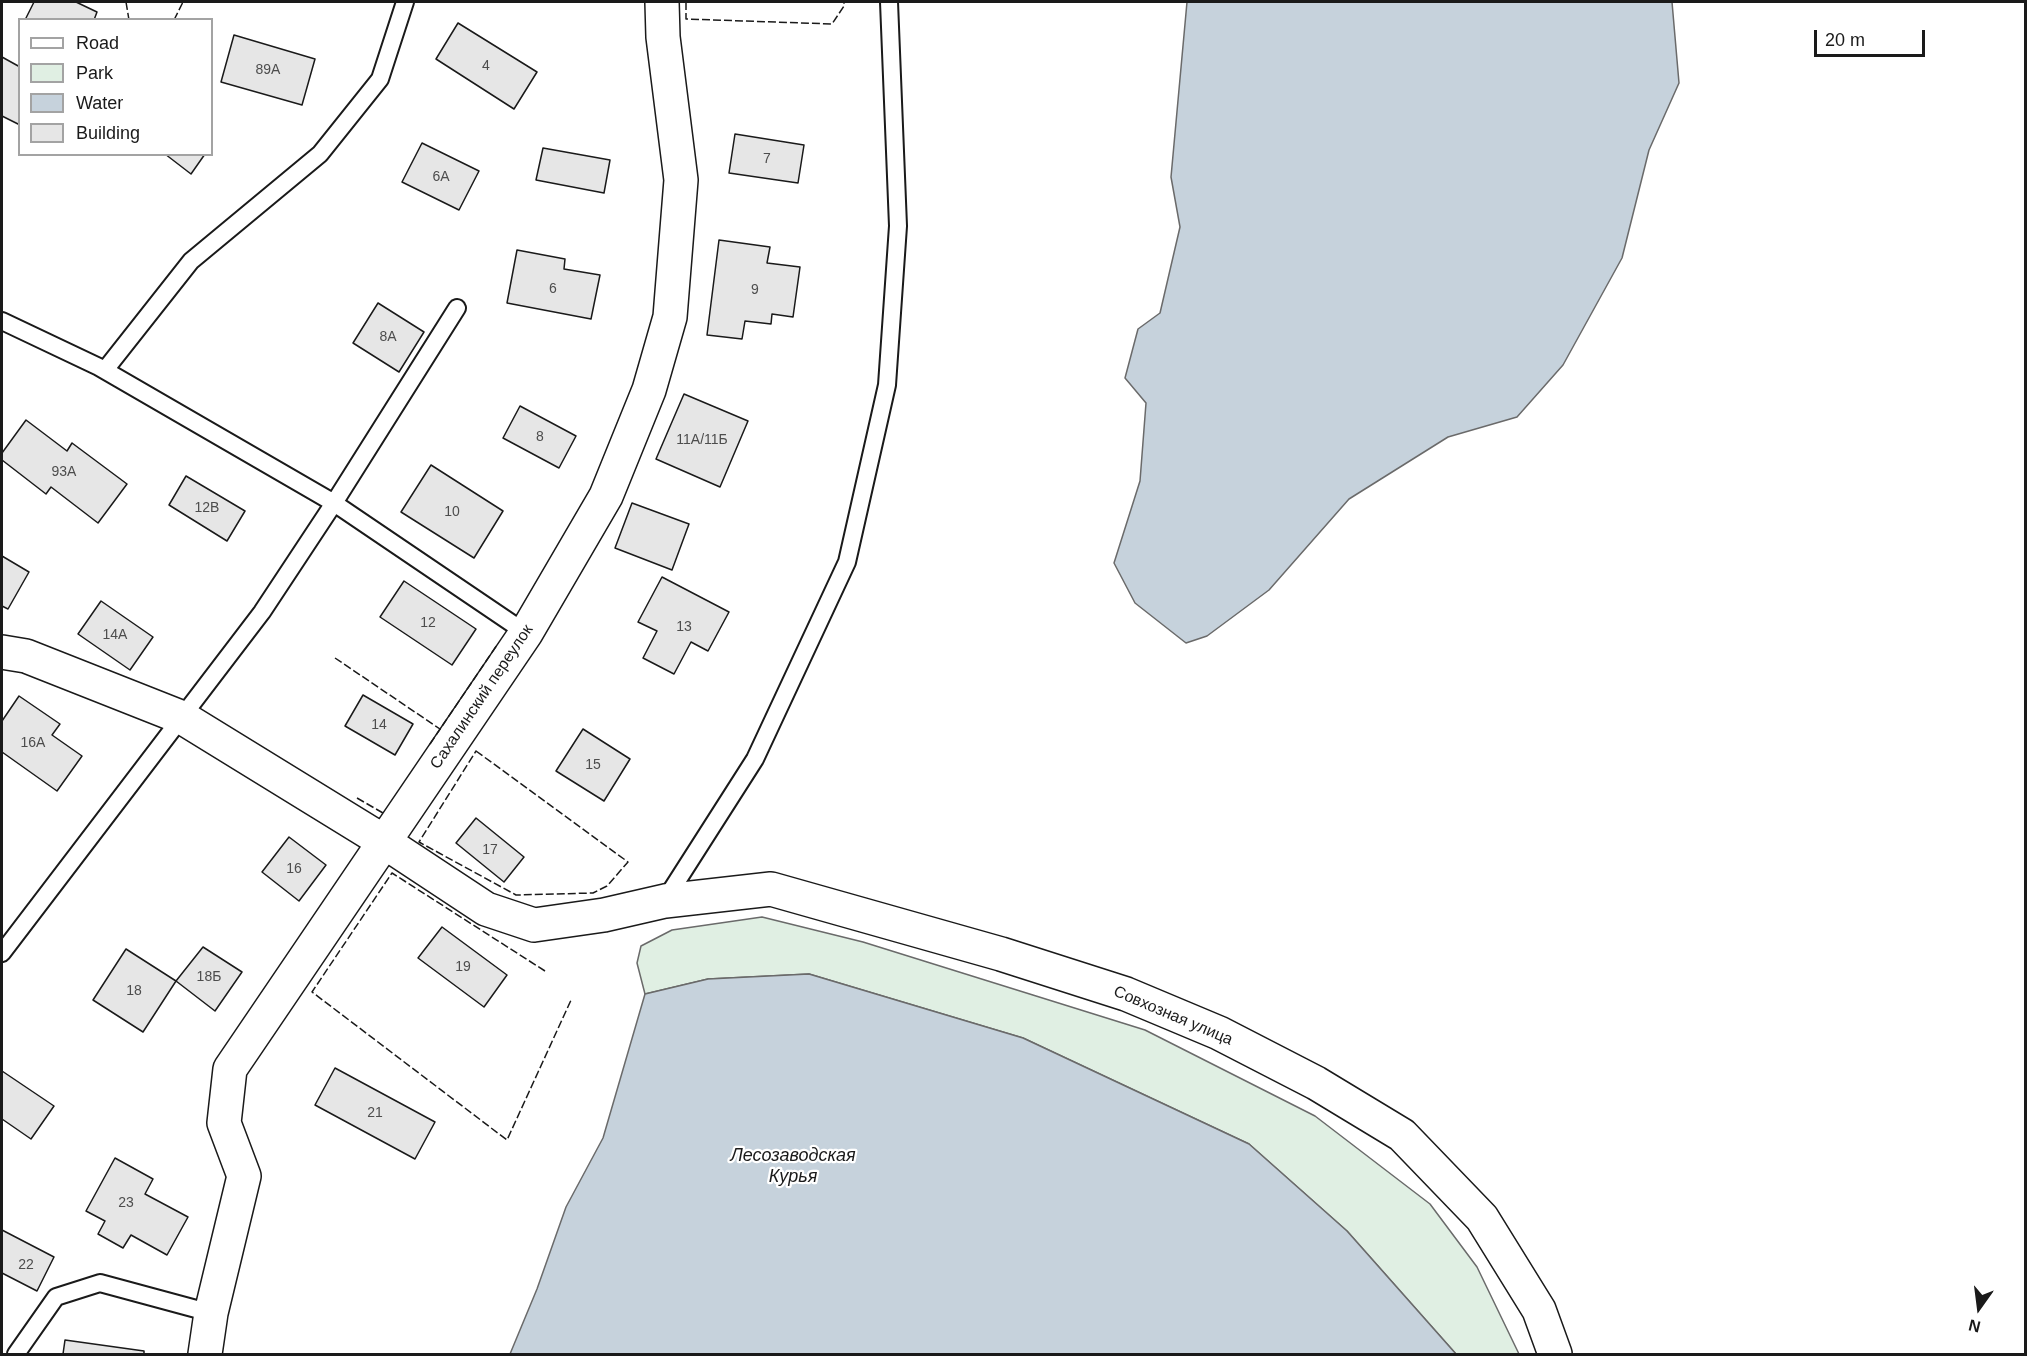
<!DOCTYPE html>
<html>
<head>
<meta charset="utf-8">
<style>
  body { margin:0 }
  #map { position:relative; width:2027px; height:1356px; overflow:hidden; background:#fff; font-family:Helvetica,sans-serif }
  canvas { display:block }
  .frame { position:absolute; inset:0; border:3px solid #1a1a1a; pointer-events:none }
  .legend { position:absolute; left:18px; top:18px; width:195px; height:138px; box-sizing:border-box; background:#fff; border:2px solid #a3a3a3; margin:0; padding:8px 10px; list-style:none; font-size:18px; color:#1a1a1a }
  .legend li { display:flex; align-items:center; gap:12px; height:30px }
  .legend b { width:30px; border:2px solid #a3a3a3 }
  .north { position:absolute; left:1949px; top:1278px; width:60px; height:60px; -webkit-text-stroke:4px #fff; paint-order:stroke; rotate:194deg; font-size:16px; font-weight:700; line-height:24px; text-align:center; color:#1a1a1a }
  .north::after { content:''; display:block; margin:auto; width:21px; height:27px; background:#1a1a1a; clip-path:polygon(50% 0,100% 100%,50% 72%,0 100%) }
  .scale { position:absolute; left:1814px; top:30px; width:111px; height:27px; box-sizing:border-box; border:3px solid #1a1a1a; border-top:0; padding-left:8px; font-size:18px; line-height:21px; white-space:nowrap; color:#1a1a1a; -webkit-text-stroke:4px #fff; paint-order:stroke }
</style>
</head>
<body>
<div id="map">
<canvas width="2027" height="1356"></canvas>
<div class="frame"></div>
<ul class="legend">
<li><b style="height:8px;background:#fff"></b>Road</li>
<li><b style="height:16px;background:#e0efe3"></b>Park</li>
<li><b style="height:16px;background:#c6d2dc"></b>Water</li>
<li><b style="height:16px;background:#e6e6e6"></b>Building</li>
</ul>
<div class="north">N</div>
<div class="scale">20 m</div>
</div>
<script>
const g = document.querySelector('canvas').getContext('2d');
g.lineJoin = 'round';
function fill(path, color) {
  g.fillStyle = color;
  g.fill(path, 'evenodd');
}
function stroke(path, color, width, dash) {
  g.strokeStyle = color;
  g.lineWidth = width;
  g.lineCap = dash ? 'butt' : 'round';
  g.setLineDash(dash || []);
  g.stroke(path);
}
function write(font, color, halo, rows, align = 'center') {
  g.font = font + ' Helvetica,sans-serif';
  g.lineWidth = 4.5;
  g.setLineDash([]);
  g.textBaseline = 'middle';
  g.strokeStyle = halo;
  g.fillStyle = color;
  for (const [text, x, y, turn = 0] of rows) {
    g.save();
    g.translate(x, y);
    g.rotate((+turn || 0) * Math.PI / 180);
    g.textAlign = isNaN(turn) ? turn : align;
    if (halo) g.strokeText(text, 0, 0);
    g.fillText(text, 0, 0);
    g.restore();
  }
}
const green = new Path2D(`
  M762,917L863,942L1145,1030L1315,1116L1430,1204L1477,1267L1519,1354H1456L1347,1231L1249,1144L1023,1038L809,974L708,979L645,994L637,963L641,946L672,930Z`);
fill(green, '#e0efe3');
stroke(green, '#6a6a6a', 1.5);
const water = new Path2D(`
  M1187,2H1672L1679,83L1649,150L1622,258L1563,365L1517,417L1448,437L1349,499L1269,590L1207,636L1186,643L1135,603L1114,563L1140,481L1146,403L1125,378L1138,329L1160,313L1180,227L1171,177Z
  M809,974L1023,1038L1249,1144L1347,1231L1456,1354H510L537,1289L566,1207L603,1138L645,994L708,979Z`);
fill(water, '#c6d2dc');
stroke(water, '#6a6a6a', 1.5);
const building = new Path2D(`
  M34,2H76L97,12L94,20H25Z
  M458,23L537,72L514,109L436,59Z
  M234,35L315,59L302,105L221,82Z
  M2,57L20,67V125L2,116Z
  M735,134L804,145L798,183L729,173Z
  M422,143L479,171L459,210L402,182Z
  M543,148L610,160L604,193L536,180Z
  M165,154H205L191,174Z
  M719,240L770,247L767,263L800,267L793,317L772,314L771,324L745,321L742,339L707,335Z
  M517,250L565,259L564,269L600,275L591,319L507,303Z
  M378,303L424,332L399,372L353,343Z
  M684,394L748,421L720,487L656,459Z
  M520,406L576,436L559,468L503,438Z
  M26,420L67,451L72,443L127,484L98,523L51,487L46,494L2,460V453Z
  M431,465L503,511L474,558L401,512Z
  M186,476L245,511L227,541L169,505Z
  M632,503L689,524L672,570L615,548Z
  M2,556L29,572L8,609L2,606Z
  M662,577L729,612L708,651L691,642L674,674L643,658L657,631L638,622Z
  M404,581L476,629L452,665L380,617Z
  M101,601L153,637L130,670L78,634Z
  M363,695L413,724L395,755L345,726Z
  M19,696L60,724L52,735L82,756L57,791L2,752V721Z
  M583,729L630,759L604,801L556,771Z
  M476,818L524,857L504,882L456,843Z
  M289,837L326,865L299,901L262,872Z
  M442,927L507,975L484,1007L418,958Z
  M203,947L242,972L215,1011L176,981Z
  M126,949L176,981L143,1032L93,1000Z
  M335,1068L435,1122L415,1159L315,1105Z
  M2,1071L54,1106L31,1139L2,1119Z
  M115,1158L153,1179L145,1194L188,1217L167,1255L131,1235L123,1248L98,1234L105,1221L86,1211Z
  M2,1230L54,1257L37,1291L2,1273Z
  M65,1340L144,1351V1354H63Z`);
fill(building, '#e6e6e6');
stroke(building, '#1a1a1a', 1.5);
const service = new Path2D(`
  M2,321L99,367L334,503L526,633
  M105,370L191,261L320,154L380,79L405,2
  M665,900L755,759L847,562L887,385L898,226L889,2
  M2,953L262,612L334,503L457,308
  M16,1354L56,1297L100,1283L211,1313`);
const minor = new Path2D(`
  M2,652L26,656L183,718L383,841L486,909L534,925L604,915L665,901L771,889L1001,954L1126,994L1219,1033L1316,1083L1402,1135L1482,1218L1539,1310L1555,1354
  M205,1354L211,1313L244,1176L224,1123L230,1069L526,633L606,496L649,390L670,317L681,180L663,37L662,2`);
stroke(service, '#1a1a1a', 20);
stroke(minor, '#1a1a1a', 36);
stroke(service, '#fff', 16);
stroke(minor, '#fff', 33);
stroke(new Path2D(`
  M126,2L129,20
  M686,2V19L832,24L844,6V2
  M174,20L183,2
  M335,658L440,729
  M430,744L497,645
  M476,751L628,862L607,886L593,893L516,895L419,842Z
  M357,798L383,813L385,811
  M545,971L392,873L312,992L507,1140L572,998`), '#1a1a1a', 1.5, [8, 3]);
write('14px', '#4d4d4d', null, [
  ["4",486,66],
  ["89А",268,70],
  ["7",767,159],
  ["6А",441,177],
  ["6",553,289],
  ["9",755,290],
  ["8А",388,337],
  ["8",540,437],
  ["11А/11Б",702,440],
  ["93А",64,472],
  ["12В",207,508],
  ["10",452,512],
  ["12",428,623],
  ["13",684,627],
  ["14А",115,635],
  ["14",379,725],
  ["16А",33,743],
  ["15",593,765],
  ["17",490,850],
  ["16",294,869],
  ["19",463,967],
  ["18Б",209,977],
  ["18",134,991],
  ["21",375,1113],
  ["23",126,1203],
  ["22",26,1265]
]);
write('16px', '#1a1a1a', '#fff', [
  ["Сахалинский переулок",482,697,-56],
  ["Совхозная улица",1173,1016,23]
]);
write('italic 18px', '#1a1a1a', '#fff', [
  ["Лесозаводская",793,1156],
  ["Курья",793,1177]
]);
</script>
</body>
</html>
